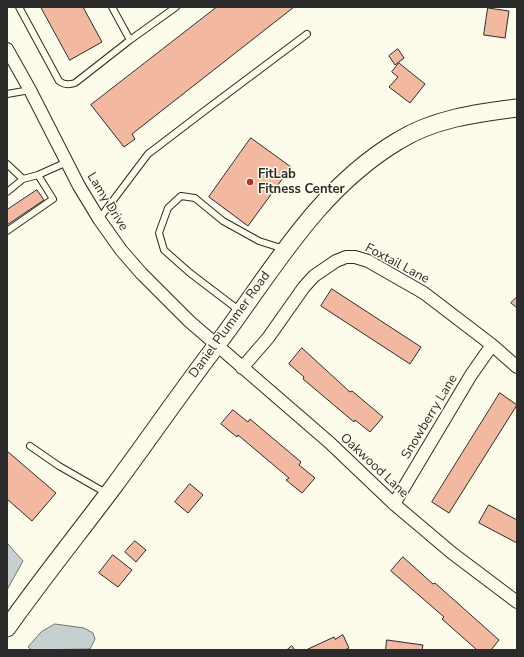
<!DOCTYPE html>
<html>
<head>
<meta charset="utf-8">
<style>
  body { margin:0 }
  #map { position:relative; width:524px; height:657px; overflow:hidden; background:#fdfbea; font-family:"Nunito Sans",sans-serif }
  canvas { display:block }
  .frame { position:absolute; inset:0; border:8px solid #2b2b2b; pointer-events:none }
</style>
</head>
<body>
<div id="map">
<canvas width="524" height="657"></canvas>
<div class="frame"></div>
</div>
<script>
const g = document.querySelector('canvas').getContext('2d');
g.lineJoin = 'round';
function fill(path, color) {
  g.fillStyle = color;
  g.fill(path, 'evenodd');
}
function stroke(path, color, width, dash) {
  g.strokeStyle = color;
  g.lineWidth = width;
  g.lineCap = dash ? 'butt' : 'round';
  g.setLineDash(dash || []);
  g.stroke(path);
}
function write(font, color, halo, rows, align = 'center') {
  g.font = font + ' "Nunito Sans",sans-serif';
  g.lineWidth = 3;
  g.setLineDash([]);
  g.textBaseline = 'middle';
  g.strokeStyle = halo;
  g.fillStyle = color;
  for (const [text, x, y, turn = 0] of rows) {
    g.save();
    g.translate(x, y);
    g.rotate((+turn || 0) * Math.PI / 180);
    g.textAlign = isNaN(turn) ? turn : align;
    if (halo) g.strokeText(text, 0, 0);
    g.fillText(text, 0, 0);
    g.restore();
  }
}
const water = new Path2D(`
  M7,543L23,561L7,590Z
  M55,624L84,628L93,633L95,639L90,649L32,650L28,647L41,632Z`);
fill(water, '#c7d0d0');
stroke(water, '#74746e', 1);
const building = new Path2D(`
  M41,7H83L102,42L70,60Z
  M217,7H294L132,134L135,139L124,147L91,105Z
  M488,8L509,11L505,38L484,35Z
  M398,49L404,58L395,65L389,56Z
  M399,63L425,84L410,103L389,87L398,77L392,72Z
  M251,138L291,167L248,226L209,197Z
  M37,190L44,200L7,225V210Z
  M332,289L421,347L410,364L321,306Z
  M517,297V308L511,303Z
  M302,348L350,392L352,391L383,417L370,432L355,420L354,422L303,379L304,377L289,364Z
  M500,393L517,405L449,513L432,502Z
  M233,410L248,422L250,419L301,462L299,465L315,478L302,493L286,480L289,478L238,435L237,437L221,424Z
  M7,451L56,493L32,521L7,499Z
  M190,484L203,495L188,513L175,502Z
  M489,505L517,520V543L479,523Z
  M135,541L146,550L136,562L125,552Z
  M113,555L132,570L118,587L99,573Z
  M403,557L433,584L435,583L499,640L491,650H477L442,619L444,617L391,571Z
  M343,635L349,648L345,650H306L334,637L335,639Z
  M387,640L423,645L422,650H386Z
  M292,646L295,650H287Z`);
fill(building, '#f2b8a0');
stroke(building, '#2b2b2b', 1);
const lane = new Path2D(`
  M19,7L59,81C64,85 69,85 75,83L130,40
  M112,7L130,40L176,7
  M7,94L30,90
  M7,164L23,179L7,192
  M23,179L38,175
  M99,219L148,154L207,109L307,34
  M7,231L53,199L38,175L67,162
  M240,311L190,273L164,250L159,233L168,208L181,196L195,198L223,221L259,241L284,249
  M30,446L59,466L106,493`);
const street = new Path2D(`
  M7,49L30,90L79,186L99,219L121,250L141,273L189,321L330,443L394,504L452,553L517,602
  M242,368L268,338L304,287L314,276L336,261L346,257H355L368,261L424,293L492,345L517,367
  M394,504L471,375L492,345`);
const secondary = new Path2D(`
  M7,628C41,580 78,534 114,486C148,440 181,392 216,346C272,272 316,190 398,141C433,119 476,113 517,108`);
stroke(lane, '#2b2b2b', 8);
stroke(street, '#2b2b2b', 14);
stroke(secondary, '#2b2b2b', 19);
stroke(lane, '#fdfbea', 6);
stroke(street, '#fdfbea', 12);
stroke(secondary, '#fdfbea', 17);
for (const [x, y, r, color] of [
  [250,182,4,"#c62828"]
]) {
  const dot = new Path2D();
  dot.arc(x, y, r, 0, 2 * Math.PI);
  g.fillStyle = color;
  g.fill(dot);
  stroke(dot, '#fdfbea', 1.5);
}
write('bold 13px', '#2b2b2b', '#fdfbea', [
  ["FitLab",258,175],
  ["Fitness Center",258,190]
], 'left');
write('13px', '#2b2b2b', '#fdfbea', [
  ["Lamy Drive",107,202,58],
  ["Foxtail Lane",397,264,28],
  ["Daniel Plummer Road",230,325,-54],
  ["Snowberry Lane",430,417,-59],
  ["Oakwood Lane",374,466,43]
]);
</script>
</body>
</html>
